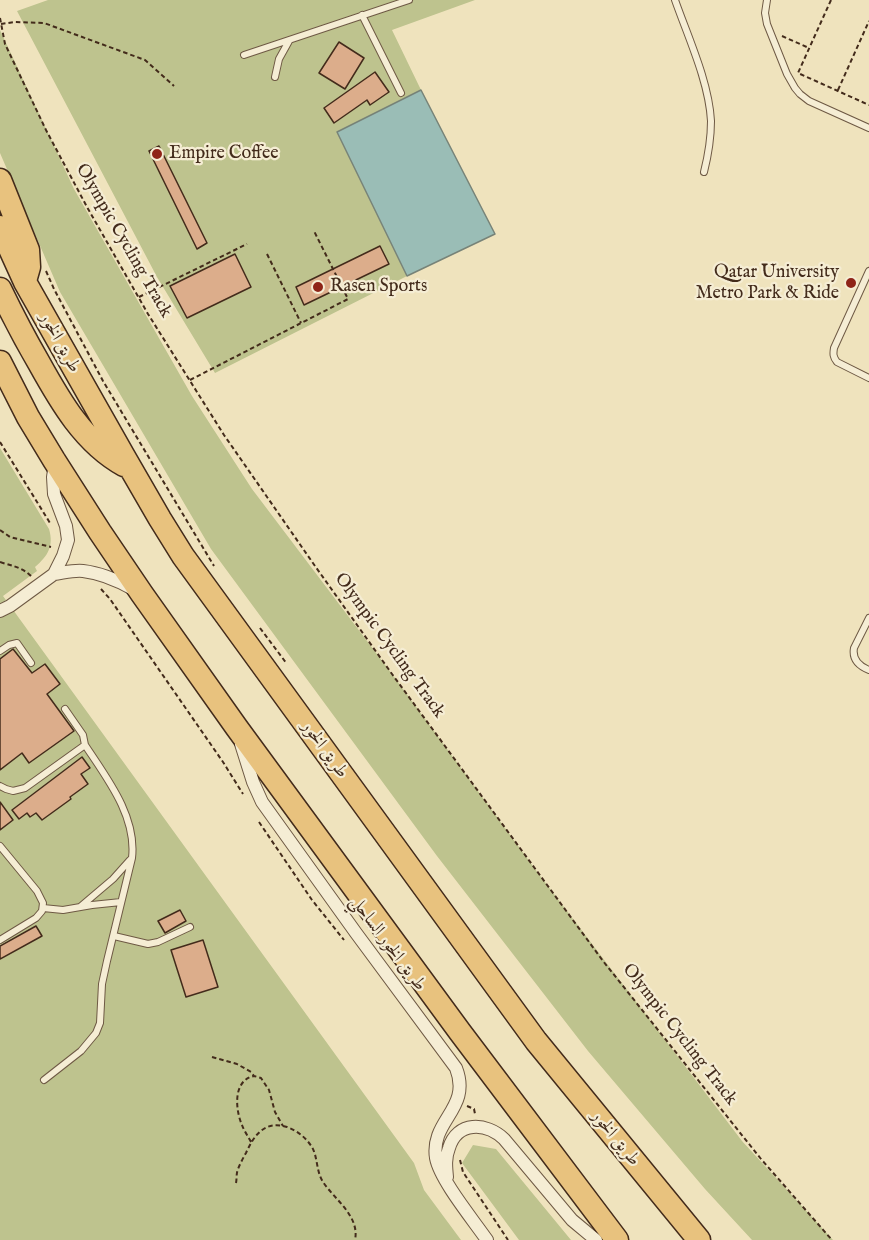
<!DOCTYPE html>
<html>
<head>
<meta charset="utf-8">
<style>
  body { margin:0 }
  canvas { display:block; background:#efe3bd }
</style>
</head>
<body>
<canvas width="869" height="1240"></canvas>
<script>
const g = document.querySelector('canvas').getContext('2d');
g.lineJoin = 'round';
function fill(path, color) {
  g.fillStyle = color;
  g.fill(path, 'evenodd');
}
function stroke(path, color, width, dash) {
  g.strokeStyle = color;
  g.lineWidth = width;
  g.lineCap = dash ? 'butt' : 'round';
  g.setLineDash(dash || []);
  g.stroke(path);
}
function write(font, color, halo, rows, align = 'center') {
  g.font = font + ' "IM FELL English",Amiri,serif';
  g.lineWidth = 4.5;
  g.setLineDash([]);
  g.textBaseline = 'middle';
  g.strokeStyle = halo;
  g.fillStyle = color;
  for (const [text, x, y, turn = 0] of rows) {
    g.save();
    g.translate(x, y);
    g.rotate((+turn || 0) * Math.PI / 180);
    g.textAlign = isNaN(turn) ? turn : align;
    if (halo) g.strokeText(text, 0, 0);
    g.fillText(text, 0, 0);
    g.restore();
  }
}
fill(new Path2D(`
  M48,0H475L392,30L421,90L337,132L407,276L215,373L157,277L17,11Z
  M0,30L74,189L192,396L252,489L392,674L538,873L742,1141L833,1240H752L705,1189L588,1051L437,856L211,549L60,292L0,153Z
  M0,448L49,529C54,546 48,556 35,567L37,571L3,596L414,1163L424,1190L461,1240H0Z
  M473,1145L496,1149L571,1240H519L462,1163Z`), '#bec38e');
const water = new Path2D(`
  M421,90L495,234L407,276L337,132Z`);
fill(water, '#9abdb6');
stroke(water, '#778378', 1.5);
const building = new Path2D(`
  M339,42L364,58L345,89L319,73Z
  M375,72L389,92L370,105L367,100L334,123L324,108Z
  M159,146L207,243L197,249L149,151Z
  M380,246L389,264L304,305L296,287Z
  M235,254L251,287L187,318L170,286Z
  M13,649L32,673L45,664L60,684L47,694L74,731L29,763L22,753L0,770V659Z
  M82,757L90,768L81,774L88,784L70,797L71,799L42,820L36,813L30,817L27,813L19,819L12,810Z
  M0,802L13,820L0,830Z
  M180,910L186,921L165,933L158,921Z
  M36,926L42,936L0,959V946Z
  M203,940L218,987L186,997L171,950Z`);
fill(building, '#dcad8b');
stroke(building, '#432b1b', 1.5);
const service = new Path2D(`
  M675,0C688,37 709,82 711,121C711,139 708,156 704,172
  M767,0L765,13L767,24L787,74L795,88L800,94L809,101L869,128
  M362,15L401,93
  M244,55L409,0
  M275,77L279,59L289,41
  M869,271L834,348C833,354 833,357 837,362L869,378
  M869,618L854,648C852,659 859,666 869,670
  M0,651L9,645L17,643L31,663
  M0,786L6,789L13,791L25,788L85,745
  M0,846L37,891L43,903L42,911L36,918L0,940
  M80,907L113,879L130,860
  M43,908L63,910L92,905L121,902
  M114,936L148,944L158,942L190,927
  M44,1080L81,1051L96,1033L100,1023L102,984L107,961L132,858C137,816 106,777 85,745L83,735L65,709`);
const minor = new Path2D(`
  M54,574C63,573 73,570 83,571C101,573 117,580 133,589
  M0,611L10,606L54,574L63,556L68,540L66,526L54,494L53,477L55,463
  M241,744L253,782L262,802L356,933L456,1068C472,1109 430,1120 436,1158C440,1180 474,1221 487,1240
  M447,1177C446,1167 445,1158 449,1148C457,1121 486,1122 504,1139L572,1220L596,1240`);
const motorway = new Path2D(`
  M0,180L28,250L29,267L25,281
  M0,227L25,282L123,455L160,519L183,556L536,1041L699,1240
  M0,289C12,314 25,339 39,363C60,401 84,443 124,465
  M0,362L28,417L54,460L100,532L142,594L237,728L460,1032L617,1240`);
stroke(service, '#6e5944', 8);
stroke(minor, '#6e5944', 14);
stroke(motorway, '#432b1b', 25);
stroke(new Path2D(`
  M831,0L798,73L869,105
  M0,18L5,44L46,130L87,207L148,314L224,435L315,566L392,674L603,961L761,1159L832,1240
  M1,24L15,22L44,23L145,60L174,86
  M782,36L809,48
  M838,90L869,21
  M267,254L301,323
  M46,271L54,289L103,381L214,566
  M139,297L247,244
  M190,380L348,299L314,231
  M0,442L50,523
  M0,530L10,537L51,547
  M0,562C12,566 22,567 31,576
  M101,589L110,599L223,762L243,794
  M260,628L287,664
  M259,822L312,900L344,940
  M212,1057L237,1064L251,1072L254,1076L261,1078L269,1090L275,1112L283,1126
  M467,1106L474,1109L475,1114
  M251,1142C248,1136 244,1131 242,1125C235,1109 233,1080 254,1076
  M460,1160L463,1172L508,1240
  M236,1183C237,1178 236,1174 238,1169C240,1164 243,1158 246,1153C254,1135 265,1120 287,1127C298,1131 306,1138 312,1147C318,1158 316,1171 323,1182C334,1199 360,1216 355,1240`), '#432b1b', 2, [4.5, 3]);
stroke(service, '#f5edd4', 6);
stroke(minor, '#f5edd4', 12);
stroke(motorway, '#e8c27e', 22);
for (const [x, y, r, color] of [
  [157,154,6,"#8f2418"],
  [851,283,6,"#8f2418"],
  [318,287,6,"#8f2418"]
]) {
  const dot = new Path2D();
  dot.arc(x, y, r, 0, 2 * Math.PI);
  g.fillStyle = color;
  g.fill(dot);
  stroke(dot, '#f5edd4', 2);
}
write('18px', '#432b1b', '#f5edd4', [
  ["Empire Coffee",169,154],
  ["Qatar University",839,273,"right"],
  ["Metro Park & Ride",839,294,"right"],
  ["Rasen Sports",330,287]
], 'left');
write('18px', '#432b1b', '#f5edd4', [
  ["Olympic Cycling Track",123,241,60],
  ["طريق الخور",59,343,61],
  ["Olympic Cycling Track",389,646,54],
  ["طريق الخور",324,750,54],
  ["طريق الخور الساحلي",387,944,53],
  ["Olympic Cycling Track",679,1035,52],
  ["طريق الخور",615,1139,51]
]);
</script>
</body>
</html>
